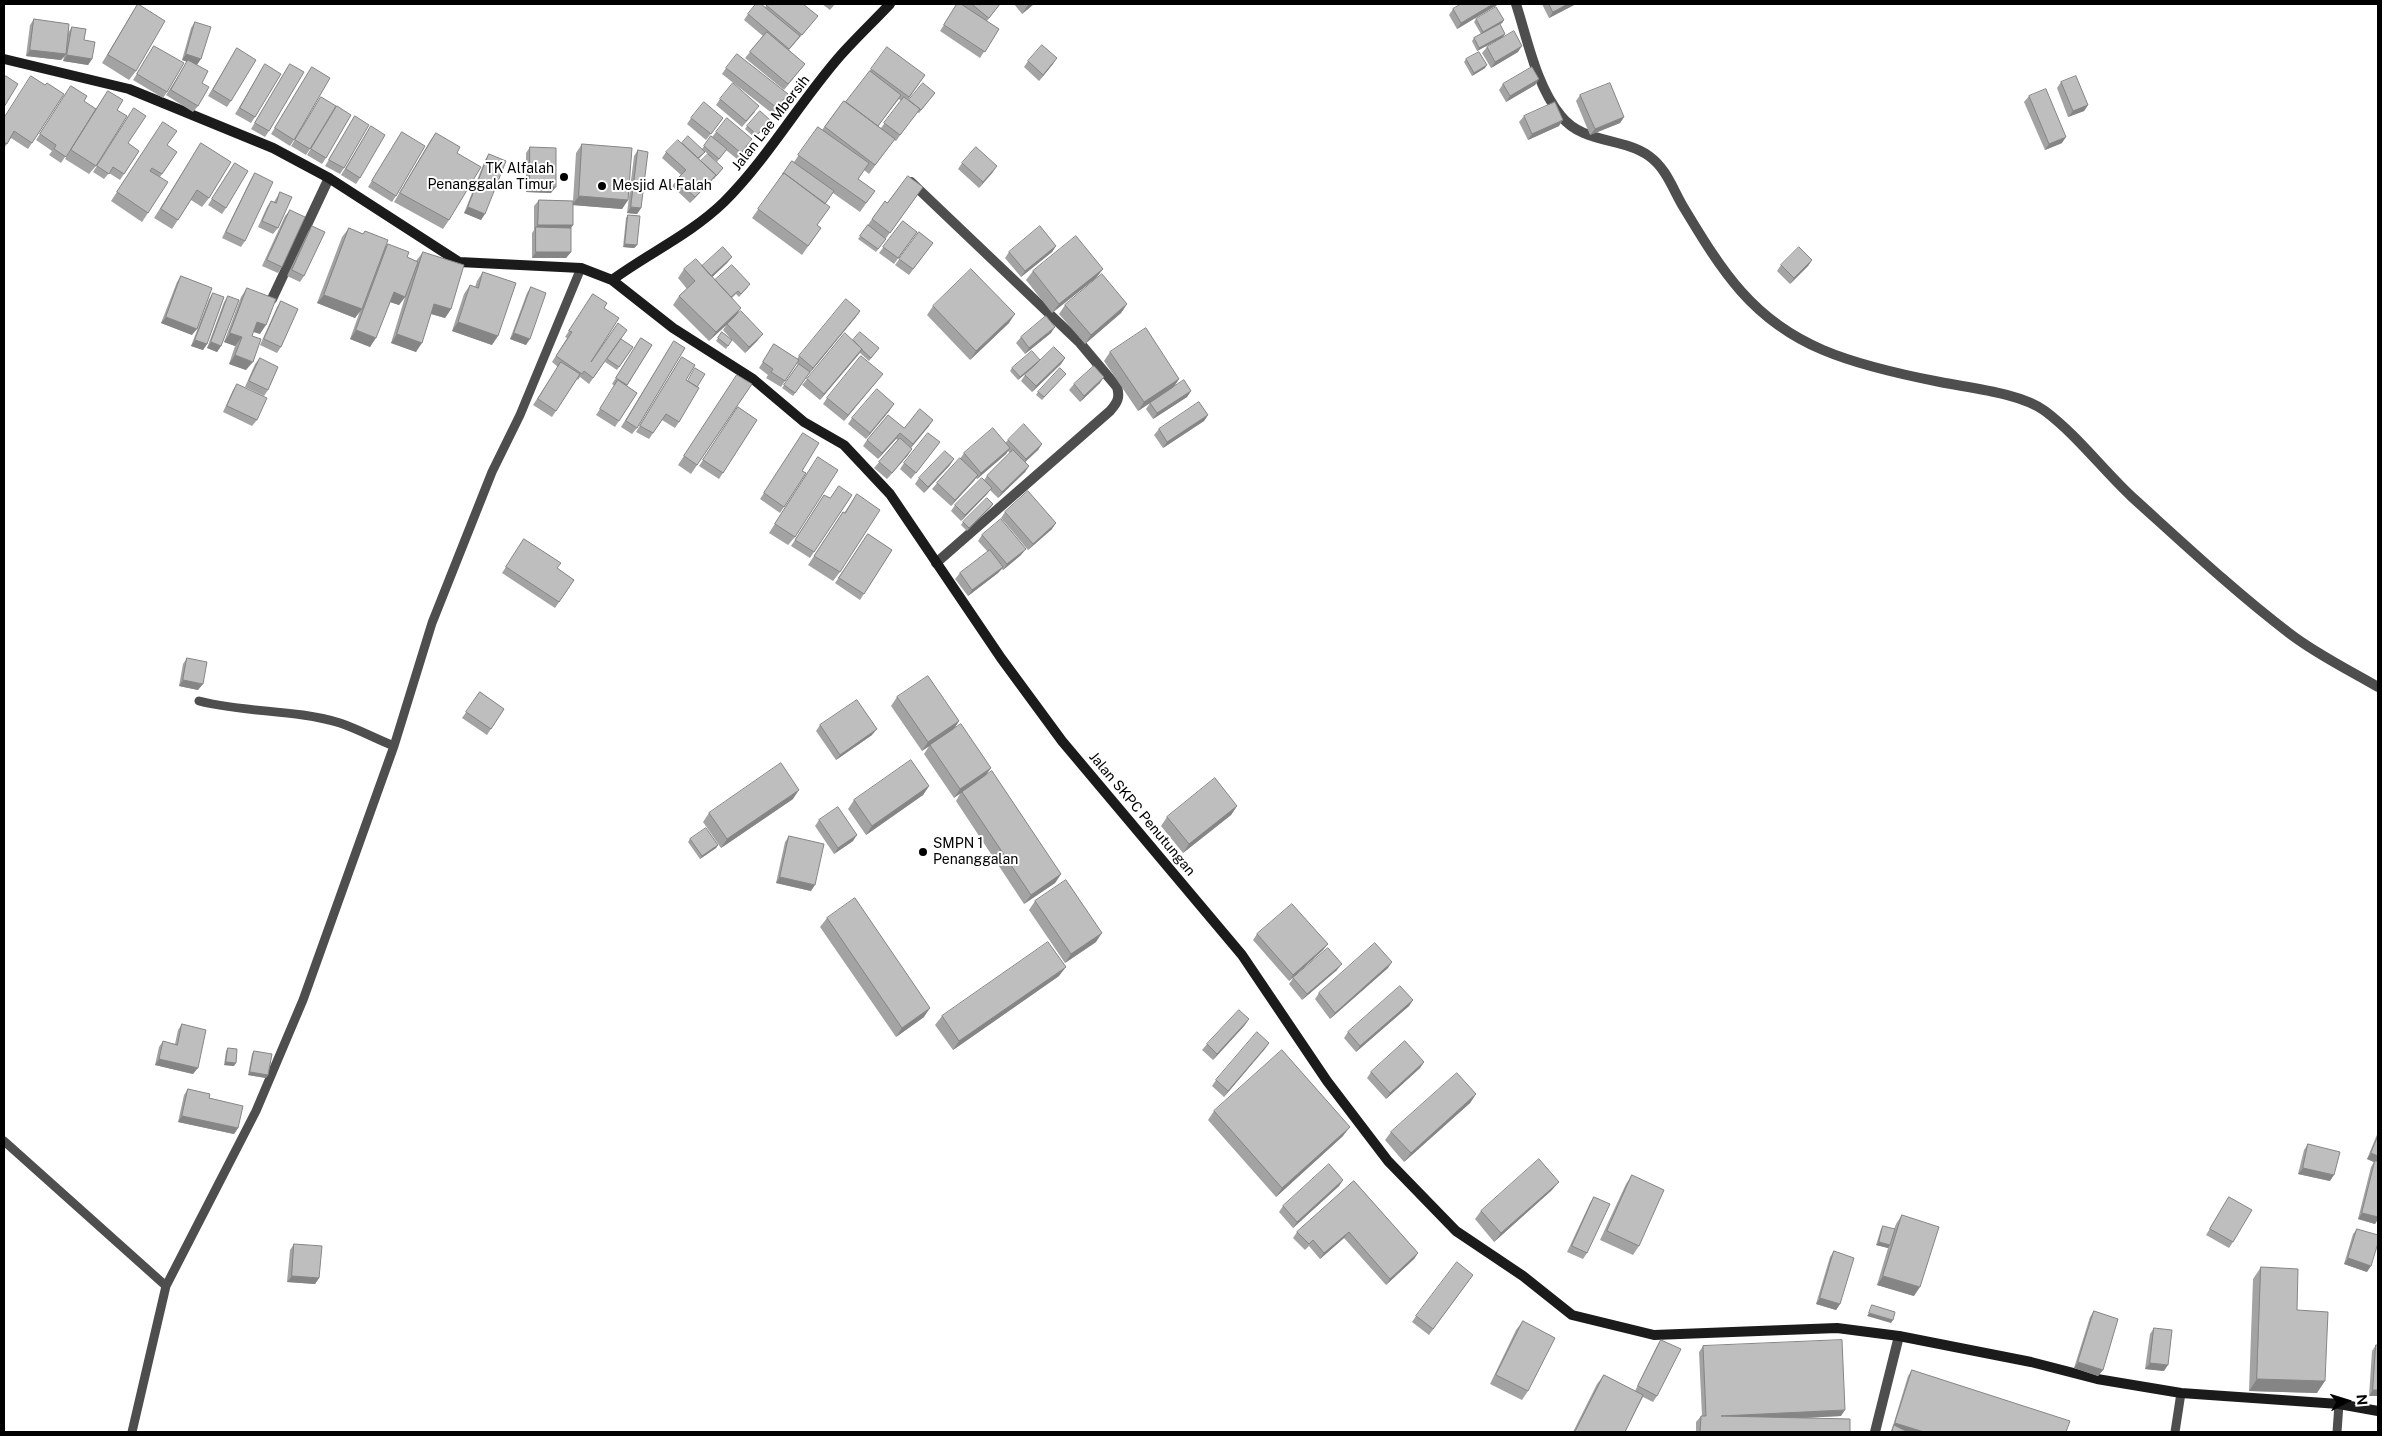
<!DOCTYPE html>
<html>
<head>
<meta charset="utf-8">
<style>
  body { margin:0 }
  #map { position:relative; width:2382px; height:1436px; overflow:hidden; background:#fff; font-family:"Public Sans",sans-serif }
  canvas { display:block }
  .frame { position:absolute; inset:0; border:5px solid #000; pointer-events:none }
  .north { position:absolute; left:2322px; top:1376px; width:50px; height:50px; -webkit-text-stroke:4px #fff; paint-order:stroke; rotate:85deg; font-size:14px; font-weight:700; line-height:20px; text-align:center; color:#000 }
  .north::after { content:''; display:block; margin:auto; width:18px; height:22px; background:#000; clip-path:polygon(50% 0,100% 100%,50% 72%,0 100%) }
</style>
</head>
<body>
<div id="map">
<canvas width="2382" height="1436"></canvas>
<div class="frame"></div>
<div class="north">N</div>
</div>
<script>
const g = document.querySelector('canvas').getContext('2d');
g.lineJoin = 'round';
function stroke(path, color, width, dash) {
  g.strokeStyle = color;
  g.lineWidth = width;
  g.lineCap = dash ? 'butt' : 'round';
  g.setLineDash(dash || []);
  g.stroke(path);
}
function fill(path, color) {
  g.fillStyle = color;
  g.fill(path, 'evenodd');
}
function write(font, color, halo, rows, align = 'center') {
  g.font = font + ' "Public Sans",sans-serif';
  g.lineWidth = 4;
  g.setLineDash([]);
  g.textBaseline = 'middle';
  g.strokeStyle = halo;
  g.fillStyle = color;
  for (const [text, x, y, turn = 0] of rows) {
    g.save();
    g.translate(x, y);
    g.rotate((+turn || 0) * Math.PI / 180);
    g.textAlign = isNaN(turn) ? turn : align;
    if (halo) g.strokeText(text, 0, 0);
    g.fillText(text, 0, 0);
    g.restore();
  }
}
stroke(new Path2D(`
  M199,701C245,713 294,709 340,723C358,729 376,739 394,746
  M4,1141L166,1286
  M132,1432L166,1286L256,1111L303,1000L394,746L432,623L492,472L520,415L581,268
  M2175,1432L2181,1393
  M2337,1432L2339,1404`), '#4e4e4e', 9);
stroke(new Path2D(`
  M1516,4C1528,41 1536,85 1561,116C1583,144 1622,137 1649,156C1667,169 1673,190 1684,208C1722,271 1752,320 1823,350C1856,364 1904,375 1940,382C1970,388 2021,393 2045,411C2078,436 2102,469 2132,497C2183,543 2234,591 2289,633C2316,654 2349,670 2378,687
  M911,182L1080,343L1117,387C1120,397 1118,402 1110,411L936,563
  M272,299L329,178
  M1875,1432L1899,1336`), '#4e4e4e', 10);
stroke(new Path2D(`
  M4,59L129,89L273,148L329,178L459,262L581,268L612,280L673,328L753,379L804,422L844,445L890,494L1001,658L1062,741L1242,955L1327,1081L1388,1161L1456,1231L1523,1276L1572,1315L1654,1335L1837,1328L1899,1336L2031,1362L2097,1379L2181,1393L2339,1404L2378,1411
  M612,280C649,253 691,234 724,202C768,158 799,103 840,56C856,38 874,21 890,4`), '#1b1b1b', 10);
fill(new Path2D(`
  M138,4L136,71L129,80L102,63L132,13Z
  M768,4L813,22L789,50L805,64L784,90L745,58L763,36L744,20L748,14L765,7Z
  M822,4H835L830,10Z
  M957,4H1000L987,21L999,29L980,58L940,31Z
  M1014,4H1034L1022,14Z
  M1542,4H1576L1549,18Z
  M1497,5L1457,29L1449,15L1453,9Z
  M34,19L68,33L72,27L84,40L92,59L88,65L63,61L64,57L61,60L26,56L30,25Z
  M1476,19L1504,20L1502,23L1488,30L1503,37L1477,51L1472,41L1474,38L1481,34L1474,22Z
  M195,22L197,65L202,83L198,106L193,112L166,95L187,62L182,60L191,28Z
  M154,46L167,92L163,98L133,80Z
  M1487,47L1518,52L1491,68L1482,53Z
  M237,48L231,101L227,107L208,96Z
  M1466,59L1485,68L1472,76L1464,62Z
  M1028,61L1053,64L1039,81L1024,67Z
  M265,64L255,117L251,123L235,114Z
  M290,64L269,131L265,137L251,129Z
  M312,67L294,140L290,146L271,134Z
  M726,68L783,100L773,114L722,74Z
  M871,69L925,75L908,100L909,101L935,93L919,113L917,112L896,141L894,140L869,174L864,170L858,179L875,191L860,212L833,193L825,204L817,225L821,228L802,255L752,218L779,180L792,161L794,162L818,127L822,130L844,101L846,102L867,75ZM899,99L901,101L881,128L878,126Z
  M1539,79L1535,85L1506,102L1499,90L1503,84Z
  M2061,82L2088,105L2084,111L2068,117L2057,88Z
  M45,85L32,143L28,149L11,138L4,148V118Z
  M108,91L117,110L96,166L89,174L65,159L77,139L61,163L49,155L52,151L36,140L67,92L96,109Z
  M1580,95L1624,117L1620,123L1590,135L1576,101Z
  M2029,96L2062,143L2045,150L2024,102Z
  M321,97L310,149L306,155L291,146Z
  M720,99L755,112L742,127L716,105Z
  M337,106L326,158L322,164L307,155Z
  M130,114L128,143L139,151L120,180L109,173L104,179L93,172Z
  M355,116L344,168L340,174L325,166Z
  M1524,116L1559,126L1528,140L1519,122Z
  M691,118H723L706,140L687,124Z
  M768,123L755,138L745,129L747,126Z
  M371,126L360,178L356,184L341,175Z
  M157,131L167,145L177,152L160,177L148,213L142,222L111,201Z
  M402,132L396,196L392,202L368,187Z
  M716,132L748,145L737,159L726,150L717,162L702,149L711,136L712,137Z
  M436,133L457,153L449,220L443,229L394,202L430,141Z
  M201,143L209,198L202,207L191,200L172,229L154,218Z
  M682,143L705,152L699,159L701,161L723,168L714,179H713L690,203L672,186L681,175L662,158L666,152Z
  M582,144L628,200L622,209L573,205V225L571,228V252L566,258H532V233L534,230V206L539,200L573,201L576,153Z
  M530,147L551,193L526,192V153Z
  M638,150L641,208L637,214L627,213L634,156Z
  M489,154L481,220L464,213L485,160Z
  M235,163L226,208L222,214L208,205Z
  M962,163L993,172L979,188L958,169Z
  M255,173L245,241L241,247L222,238L251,179Z
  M923,187L876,252L858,239L872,219L887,203Z
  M280,192L278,228L273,234L258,227L267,207L271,201L274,202Z
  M290,210L282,267L278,273L262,266L285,216Z
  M628,215L637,245L634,248L623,247L626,218Z
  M903,221L917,232L894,264L879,253Z
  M312,226L304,276L300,282L287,276L308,232Z
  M349,228L363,234L365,231L384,249L388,244L407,257L416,261L423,252L451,309L445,318L431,314L416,352L391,343L405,297L399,305L390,302L370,347L350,339L360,311L355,318L317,303L342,237Z
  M919,232L933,243L909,275L895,265Z
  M1056,246L1052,252L1021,277L1005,258L1009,252Z
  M732,257L727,263L712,277L715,280L748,287L739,297L736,294L732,298L735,316L758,340L745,353L732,340L726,349L716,341L722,332L732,340L723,330L727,324L709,341L673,305L679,296L687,289L678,278L684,269L702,266Z
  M1812,260L1808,266L1790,284L1777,271L1781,265Z
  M1103,269L1096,278L1052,313L1026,280L1033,271Z
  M483,272L492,345L452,331L464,294L470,285L475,287L477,281Z
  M181,276L192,335L161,323L177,282Z
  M531,287L526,345L510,339L527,293Z
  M247,288L260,334L253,331L252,336L246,370L229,364L235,346L224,342L241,297Z
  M213,293L207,344L203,350L191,346L209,299Z
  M593,294L604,308L591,362L627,330L589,384L580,377L578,380L577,379L552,417L533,405L558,367L552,362L567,338L565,337Z
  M228,296L221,346L217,352L207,348L224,302Z
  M281,301V347L277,353L260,345L277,307Z
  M1127,304L1121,313L1085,344L1059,314L1065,305Z
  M933,306L1009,323L970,360L927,315Z
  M860,311L809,374L793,396L782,388L798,365L797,363L781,387L766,378L768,375L759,368L774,344L797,359L799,356Z
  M1051,333L1025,354L1016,343L1021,337Z
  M641,338L652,345L627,386L637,393L615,427L596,415L615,386L612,384Z
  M621,339L633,347L617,370L605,362Z
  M852,340L879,348L869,361L860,353L820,400L802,385L807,379Z
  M674,341L637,428L632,434L621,427Z
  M1110,352L1179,379L1173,388L1191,391L1187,397L1153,419L1146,409L1150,403L1169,390L1138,411L1104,361Z
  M682,357L686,380L697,387L679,422L675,428L662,420L649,439L636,432Z
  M260,358L268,390L264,396L245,387L255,364Z
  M1065,358L1061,364L1032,392L1021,381L1025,375Z
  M1040,360L1038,363L1018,380L1010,371L1012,368Z
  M1066,374L1042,400L1036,395L1038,392Z
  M878,380L844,421L823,404L827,398Z
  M1100,383L1080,402L1069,390L1074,384Z
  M237,384L257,420L252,426L223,412L233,390Z
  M731,384H752L691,474L678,465Z
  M738,407L757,420L719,479L699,466Z
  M890,410L866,439L848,424L852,418Z
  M1208,415L1204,421L1163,448L1154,435L1159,429Z
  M929,426L911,448L908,455L887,479L874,468L898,440L896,439L878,459L863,446L867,440L904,428Z
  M803,433L802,471L806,473L780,513L760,499Z
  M1008,440L1042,444L1038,450L1025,462L1029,466L1025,472L998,498L990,490L987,494L961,521L951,511L955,505L984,480L987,476L1010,453L1008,451L1006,454L977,479L976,478L951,506L932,489L937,483L960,459L964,453L1005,443Z
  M940,442L911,479L900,469L904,463Z
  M950,465L924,493L915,484L919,478Z
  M812,466L795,537L788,545L769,533Z
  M857,494L840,572L833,581L808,565L837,521L843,512L844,513Z
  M824,495L830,498L852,495L810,558L791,546Z
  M993,504L967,531L961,525L963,522Z
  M1005,512L1052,529L1028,550L1001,518Z
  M868,534L892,550L860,600L835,583Z
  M982,535L1021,555L1003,570L1002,569L998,573L968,596L955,579L960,573L988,552L978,541Z
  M524,539L557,568L574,580L555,608L502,573Z
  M187,658L198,690L179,686L183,664Z
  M480,692L504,709L487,735L462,718Z
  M897,697L959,721L954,729L991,768L985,776L1061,874L1055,883L1024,904L956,801L961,792L954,798L924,754L929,746L922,751L891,706Z
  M820,725L872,735L836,760L816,731Z
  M929,786L923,795L866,835L848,809L854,800Z
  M793,799L721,848L703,822L709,813Z
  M1237,806L1231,815L1183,853L1161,826L1167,817Z
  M819,820L853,841L834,854L815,826Z
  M789,836L811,891L776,883L785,842Z
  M690,839L718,845L716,848L700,859L688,842Z
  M1035,901L1096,942L1065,963L1029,910Z
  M827,918L924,1017L896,1037L820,927Z
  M1257,934L1328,944L1323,950L1289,981L1253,940Z
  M1388,968L1330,1019L1315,999L1319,993Z
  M1337,970L1302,1000L1289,984L1293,978Z
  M1059,976L953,1050L935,1025L942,1016Z
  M1413,1000L1409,1006L1356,1052L1344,1038L1348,1032Z
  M182,1024L193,1074L155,1065L159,1047L163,1041L175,1044L178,1030Z
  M1245,1025L1213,1060L1202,1050L1207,1044Z
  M1269,1043L1224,1097L1212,1086L1216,1080Z
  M228,1048L234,1066L224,1065L226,1051Z
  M254,1051L268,1075L266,1078L248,1075L252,1054Z
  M1424,1062L1420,1068L1386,1099L1367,1078L1371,1072Z
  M188,1089L209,1098L238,1128L234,1134L178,1122L184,1095Z
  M1476,1094L1470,1103L1404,1162L1385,1140L1391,1132Z
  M1214,1111L1343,1136L1276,1197L1208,1120Z
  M2378,1132V1219L2375,1224L2358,1219L2371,1167L2374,1162L2367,1159Z
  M2308,1144L2330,1181L2298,1174L2304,1150Z
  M1632,1175L1639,1246L1633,1255L1600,1240L1626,1184Z
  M1343,1180L1339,1186L1293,1228L1279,1212L1283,1206Z
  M1354,1181L1418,1253L1414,1259L1386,1285L1344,1238L1320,1259L1309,1246L1305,1250L1293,1238L1297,1232Z
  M1552,1190L1494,1242L1475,1219L1481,1211Z
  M1594,1197L1587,1253L1583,1259L1567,1252L1590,1203Z
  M2229,1197L2233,1242L2229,1248L2206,1235Z
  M1902,1215L1914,1296L1877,1285L1888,1248L1876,1245L1881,1229L1883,1226L1894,1229L1896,1224Z
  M2357,1229L2367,1272L2344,1264L2353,1234Z
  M294,1244L319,1278L315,1284L287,1282L290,1250Z
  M1834,1251L1840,1304L1836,1310L1816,1304L1830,1257Z
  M2261,1267L2297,1310L2317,1393L2249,1391L2253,1279Z
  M1473,1275L1429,1335L1412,1322L1416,1316Z
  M2094,1311L2103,1370L2098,1376L2074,1368L2090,1317Z
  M1523,1321L1528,1391L1522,1400L1490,1384L1516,1330Z
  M2154,1328L2164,1371L2145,1369L2150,1334Z
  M1661,1340L1657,1396L1653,1402L1643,1397L1625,1432H1573L1597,1384L1604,1375L1635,1391L1657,1346Z
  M2376,1345L2378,1396H2369L2372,1351Z
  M1703,1346L1841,1416L1803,1418L1850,1432H1696V1422L1701,1416H1702L1699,1352Z
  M1912,1370L2066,1432H1890L1892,1429L1908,1376Z`), '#a3a3a3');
fill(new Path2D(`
  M1030,4H1034L1022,14L1028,5Z
  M1493,4H1498L1497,5L1457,29L1461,23Z
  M1568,4H1576L1549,18L1553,12Z
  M1504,20L1502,23L1481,35L1483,32Z
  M1505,34L1503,37L1477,51L1479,48Z
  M1522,46L1518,52L1491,68L1495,62Z
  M30,50L66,54L61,60L26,56Z
  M186,54L201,59L197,65L182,60Z
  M67,55L92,59L88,65L63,61Z
  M1057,58L1053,64L1039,81L1043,75Z
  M1487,65L1485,68L1472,76L1474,73Z
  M1539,79L1535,85L1506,102L1510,96Z
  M2088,105L2084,111L2068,117L2073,111Z
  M1624,117L1620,123L1590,135L1595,129Z
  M1563,120L1559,126L1528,140L1532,134Z
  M2066,137L2062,143L2045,150L2049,144Z
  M997,166L993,172L979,188L983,182Z
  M716,175L711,181L690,203L695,197Z
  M530,186L556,187L551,193L526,192Z
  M579,196L628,200L622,209L572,205Z
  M468,207L485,214L481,220L464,213Z
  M631,207L641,208L637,214L627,213Z
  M538,225H573L569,231L536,227Z
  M625,244L637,245L634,248L623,247Z
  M1056,246L1052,252L1021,277L1025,271Z
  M536,252H571L566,258H532Z
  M732,257L727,263L706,283L710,277Z
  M1812,260L1808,266L1790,284L1794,278Z
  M1103,269L1096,278L1052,313L1059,304Z
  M394,292L405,297L399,305L387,301Z
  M324,295L362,309L355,318L317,303Z
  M434,304L451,309L445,318L428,313Z
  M1127,304L1121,313L1085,344L1091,335Z
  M741,308L735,317L709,341L716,332Z
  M860,311L856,317L809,374L813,368Z
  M1015,314L1009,323L970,360L976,351Z
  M166,317L197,329L192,335L161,323Z
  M257,322L266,325L260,334L250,331Z
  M458,322L498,336L492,345L452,331Z
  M1055,327L1051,333L1025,354L1029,348Z
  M356,330L376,338L370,347L350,339Z
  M230,333L242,337L235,346L224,342Z
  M514,333L530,339L526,345L510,339Z
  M397,334L422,343L416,352L391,343Z
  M763,334L758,340L745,353L749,347Z
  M195,340L207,344L203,350L191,346Z
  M211,342L221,346L217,352L207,348Z
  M862,349L858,355L820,400L824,394Z
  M235,355L253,362L246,370L229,364Z
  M1065,358L1061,364L1032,392L1036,386Z
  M1040,360L1038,363L1018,380L1020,377Z
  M883,374L878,380L844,421L848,415Z
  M1104,377L1100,383L1080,402L1084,396Z
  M1179,379L1173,388L1138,411L1144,402Z
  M1191,391L1187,397L1153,419L1157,413Z
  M894,404L890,410L866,439L870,433Z
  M1208,415L1204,421L1163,448L1167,442Z
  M933,420L929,426L909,450L913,444Z
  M900,433L896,439L878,459L882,453Z
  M1042,444L1038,450L1022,465L1026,459Z
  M1010,448L1006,454L977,479L981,473Z
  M912,449L908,455L887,479Z
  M954,459L950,465L924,493L928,487Z
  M1029,466L1025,472L998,498L1002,492Z
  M978,475L974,481L951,506L955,500Z
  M992,488L987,494L961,521L965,515Z
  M993,504L991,507L967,531L969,528Z
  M1056,523L1052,529L1028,550L1033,544Z
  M1026,549L1021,555L1003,570L1007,564Z
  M1003,567L998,573L968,596L972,590Z
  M183,680L203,684L198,690L179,686Z
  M959,721L953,730L922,751L928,742Z
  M877,729L872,735L836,760L840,755Z
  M991,768L984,777L954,798L960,789Z
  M929,786L923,795L866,835L872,826Z
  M799,790L793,799L721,848L727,839Z
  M1237,806L1231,815L1183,853L1189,844Z
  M857,835L853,841L834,854L838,848Z
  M718,845L716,848L700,859L702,856Z
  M1061,874L1055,883L1024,904L1031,895Z
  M780,877L815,885L811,891L776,883Z
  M1102,933L1096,942L1065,963L1071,954Z
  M1328,944L1323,950L1289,981L1293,975Z
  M1392,962L1388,968L1330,1019L1335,1013Z
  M1342,964L1337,970L1302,1000L1307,994Z
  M1066,967L1059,976L953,1050L959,1041Z
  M1413,1000L1409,1006L1356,1052L1360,1046Z
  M930,1008L924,1017L896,1037L902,1028Z
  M1249,1019L1245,1025L1213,1060L1217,1054Z
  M1269,1043L1265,1049L1224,1097L1228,1091Z
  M159,1059L198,1068L193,1074L155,1065Z
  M226,1062L236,1063L234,1066L224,1065Z
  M1424,1062L1420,1068L1386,1099L1390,1093Z
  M250,1072L268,1075L266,1078L248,1075Z
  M1476,1094L1470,1103L1404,1162L1411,1153Z
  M182,1116L238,1128L234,1134L178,1122Z
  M1350,1127L1343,1136L1276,1197L1282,1188Z
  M2371,1153L2378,1156V1164L2375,1161L2374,1162L2367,1159Z
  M2303,1168L2334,1175L2330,1181L2298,1174Z
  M1343,1180L1339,1186L1293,1228L1297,1222Z
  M1559,1182L1552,1190L1494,1242L1501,1233Z
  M2362,1213L2378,1217V1219L2375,1224L2358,1219Z
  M1349,1232L1344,1238L1320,1259L1324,1253Z
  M1879,1242L1890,1245L1888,1248L1876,1245Z
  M1418,1253L1414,1259L1386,1285L1390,1279Z
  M2348,1258L2371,1266L2367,1272L2344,1264Z
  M292,1276L319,1278L315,1284L287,1282Z
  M1883,1276L1920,1287L1914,1296L1877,1285Z
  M1820,1298L1840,1304L1836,1310L1816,1304Z
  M1869,1313L1893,1320L1891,1323L1867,1316Z
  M2078,1362L2103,1370L2098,1376L2074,1368Z
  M2150,1363L2168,1365L2164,1371L2145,1369Z
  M2257,1379L2325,1381L2317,1393L2249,1391Z
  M2373,1390H2378V1396H2369Z
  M1845,1410L1841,1416L1717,1422L1721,1416Z
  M1895,1423L1924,1432H1902L1894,1425L1891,1429Z`), '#858585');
const building = new Path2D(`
  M138,4L165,21L136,71L108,55Z
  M756,4H761L800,36L789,49L748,14Z
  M768,4H803L818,16L802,35L766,5Z
  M957,4H961L999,29L985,52L944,25Z
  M972,4H1000L989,18Z
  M1461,4H1493L1461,23L1453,9Z
  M1549,4H1568L1553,12Z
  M1496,7L1504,20L1483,32L1476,19Z
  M34,19L69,24L66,54L30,50Z
  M195,22L211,27L201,59L186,54Z
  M1500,24L1505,34L1479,48L1474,38Z
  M72,27L86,29L84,40L95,42L92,59L67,55Z
  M1514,31L1522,46L1495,62L1487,47Z
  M767,32L805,64L788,84L750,52Z
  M1042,45L1057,58L1043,75L1028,61Z
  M154,46L184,63L167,92L137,74Z
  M887,47L925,75L909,97L871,69Z
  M237,48L256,60L231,101L213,90Z
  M1479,52L1487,65L1474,73L1466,59Z
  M737,54L788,94L777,108L726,68Z
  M188,60L208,71L202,83L209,87L198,106L171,90Z
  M265,64L281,74L255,117L240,108Z
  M290,64L304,72L269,131L255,123Z
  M312,67L330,78L294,140L275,128Z
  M1532,67L1539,79L1510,96L1503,84Z
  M870,71L901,95L878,126L846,102Z
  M6,76L18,84L4,107V79Z
  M31,76L45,85L47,83L64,94L32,143L14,131L7,144L4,142V118Z
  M2076,76L2088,105L2073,111L2061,82Z
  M733,83L759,106L746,121L720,99Z
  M923,83L935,93L921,110L909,100Z
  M1610,83L1624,117L1595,129L1580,95Z
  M71,86L87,96L84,101L96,109L66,157L54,149L56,145L40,134Z
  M2046,89L2066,137L2049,144L2029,96Z
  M108,91L123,100L117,110L127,116L96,166L71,150Z
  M321,97L336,106L310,149L295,140Z
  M904,97L920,109L900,135L884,123Z
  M844,101L895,139L875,165L825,127Z
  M704,102L723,118L711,134L691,118Z
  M1555,102L1563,120L1532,134L1524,116Z
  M337,106L351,115L326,158L311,149Z
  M134,108L146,116L128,143L139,151L124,174L113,167L109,174L97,166Z
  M760,111L770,120L757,135L747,126Z
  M355,116L369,125L344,168L329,160Z
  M727,118L752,139L741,153L716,132Z
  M163,122L177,131L167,145L177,152L162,174L152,168L150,171L168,182L148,213L117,192Z
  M371,126L385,135L360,178L346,169Z
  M818,127L869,163L858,179L875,191L866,203L798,155Z
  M402,132L425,146L396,196L372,181Z
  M436,133L460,147L457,153L481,167L449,220L400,193Z
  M688,136L705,152L698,158L682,143Z
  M711,136L727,149L719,159L704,146Z
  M678,140L716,175L695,197L676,180L686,170L666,152Z
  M201,143L231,162L209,198L197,190L178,220L161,209Z
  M582,144L632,148L628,200L579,196Z
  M530,147L556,148V187L530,186Z
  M976,147L997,166L983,182L962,163Z
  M638,150L648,152L641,208L631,207Z
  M489,154L506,161L485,214L468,207Z
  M708,154L723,168L716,176L715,175H716L701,161Z
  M792,161L834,191L825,204L784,173V174H783Z
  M235,163L248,171L226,208L212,199Z
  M255,173L273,182L245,241L226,232Z
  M784,173L830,207L817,225L821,228L808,246L758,209Z
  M908,176L923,187L890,233L872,219L885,201L887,203Z
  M280,192L292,197L278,228L262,221L271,201L276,203Z
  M539,200L573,201V225H538Z
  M290,210L305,217L282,267L267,260Z
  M628,215L640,216L637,245L625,244Z
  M903,221L917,232L898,258L883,247Z
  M868,225L886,239L878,249L860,236Z
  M312,226L325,232L304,276L292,270Z
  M1040,226L1056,246L1025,271L1009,252Z
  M536,227L571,228V252H536Z
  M349,228L363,234L365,231L388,240L362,309L324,295Z
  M919,232L933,243L913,269L899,259Z
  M1076,236L1103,269L1059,304L1033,271Z
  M388,244L409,252L407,257L418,262L405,297L394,292L376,338L356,330Z
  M723,247L732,257L711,276L702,266Z
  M1799,247L1812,260L1794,278L1781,265Z
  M423,252L464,265L451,309L434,304L422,343L397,334Z
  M696,259L741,308L716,332L679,296L695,281L684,269Z
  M732,265L750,284L741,294L738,291L731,297L715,280Z
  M971,269L1015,314L976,351L933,306Z
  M483,272L516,283L498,336L458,322L470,285L478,288Z
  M1102,274L1127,304L1091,335L1065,305Z
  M181,276L212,288L197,329L166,317Z
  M531,287L546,293L530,339L514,333Z
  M247,288L276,299L266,325L257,322L252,336L261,339L253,362L235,355L242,337L230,333Z
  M213,293L224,297L207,344L195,340Z
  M593,294L607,303L604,308L619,318L591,362L618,323L627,330L593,378L584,371L582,374L556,356L572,332L569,331Z
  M228,296L239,300L221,346L211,342Z
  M846,299L860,311L813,368L799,356Z
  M281,301L298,309L281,347L264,339Z
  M741,311L763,334L749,347L727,324Z
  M1046,316L1055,327L1029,348L1021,337Z
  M1146,328L1179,379L1144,402L1110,352Z
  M722,332L732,340L728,346L718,338Z
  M860,332L879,348L871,358L862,350V349L853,340Z
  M845,333L862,349L824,394L807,379Z
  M641,338L652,345L627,385L616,378Z
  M621,339L633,347L619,367L607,359Z
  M674,341L685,348L637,428L626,421Z
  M774,344L799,360L785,381L771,372L773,369L763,362Z
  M1054,347L1065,358L1036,386L1025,375Z
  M1032,351L1040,360L1020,377L1012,368Z
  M861,356L883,374L848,415L827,398Z
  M682,357L695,365L686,380L699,388L679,422L666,414L653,433L640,426Z
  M260,358L278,367L268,390L249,381Z
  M561,362L580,374L556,411L538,399Z
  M799,364L810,372L795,393L784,385Z
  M1094,366L1104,377L1084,396L1074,384Z
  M695,368L705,374L697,387L688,381Z
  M1060,368L1066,374L1044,397L1038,392Z
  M737,375L752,384L697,465L684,456Z
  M618,380L637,393L619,421L600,409Z
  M1184,380L1191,391L1157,413L1150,403Z
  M237,384L267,398L257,420L227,406Z
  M877,389L894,404L870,433L852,418Z
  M1199,402L1208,415L1167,442L1159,429Z
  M738,407L757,420L723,473L703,460Z
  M920,409L933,420L913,444L900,433L882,453L867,440L888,415L904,428Z
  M1024,424L1042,444L1026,459L1008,440Z
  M993,428L1010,448L981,473L964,453Z
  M803,433L819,443L802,471L806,473L784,507L764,493Z
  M928,433L940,442L916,473L904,463Z
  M900,438L912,449L892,473L879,462Z
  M1013,450L1029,466L1002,492L987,476Z
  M945,451L954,459L928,487L919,478Z
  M818,457L838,470L795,537L775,524Z
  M960,458L978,475L955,500L937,483Z
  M982,478L992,488L965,515L955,505Z
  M839,486L852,495L814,552L795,540L824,495L830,498Z
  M1028,491L1056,523L1033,544L1005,512Z
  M857,494L880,510L840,572L814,556L843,512L845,513Z
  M987,498L993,504L969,528L963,522Z
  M1001,519L1026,549L1007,564L982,535Z
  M868,534L892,550L864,594L839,578Z
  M524,539L561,563L557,568L574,580L559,602L506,567Z
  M990,550L1003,567L972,590L960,573Z
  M187,658L207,662L203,684L183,680Z
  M928,676L959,721L928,742L897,697Z
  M480,692L504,709L491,729L466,712Z
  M857,700L877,729L840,755L820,725Z
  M961,724L991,768L960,789L930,745Z
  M911,760L929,786L872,826L854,800Z
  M781,763L799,790L727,839L709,813Z
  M992,771L1061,874L1031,895L962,792Z
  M1215,778L1237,806L1189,844L1167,817Z
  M838,807L857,835L838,848L819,820Z
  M706,828L718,845L702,856L690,839Z
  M789,836L824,844L815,885L780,877Z
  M1066,880L1102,933L1071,954L1035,901Z
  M855,898L930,1008L902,1028L827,918Z
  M1292,904L1328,944L1293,975L1257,934Z
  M1048,942L1066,967L959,1041L942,1016Z
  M1375,943L1392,962L1335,1013L1319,993Z
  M1328,948L1342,964L1307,994L1293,978Z
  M1400,986L1413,1000L1360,1046L1348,1032Z
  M1239,1010L1249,1019L1217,1054L1207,1044Z
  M182,1024L206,1030L198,1068L159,1059L163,1041L177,1045Z
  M1257,1032L1269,1043L1228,1091L1216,1080Z
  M1405,1041L1424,1062L1390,1093L1371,1072Z
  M228,1048L237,1049L236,1063L226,1062Z
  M1282,1050L1350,1127L1282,1188L1214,1111Z
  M254,1051L272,1054L268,1075L250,1072Z
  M1457,1073L1476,1094L1411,1153L1391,1132Z
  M188,1089L210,1094L209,1098L243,1106L238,1128L182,1116Z
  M2378,1136V1156L2371,1153Z
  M2308,1144L2340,1152L2334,1175L2303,1168Z
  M1539,1159L1559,1182L1501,1233L1481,1211Z
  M2375,1161H2378V1217L2362,1213Z
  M1329,1164L1343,1180L1297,1222L1283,1206Z
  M1632,1175L1664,1190L1639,1246L1607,1231Z
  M1354,1181L1418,1253L1390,1279L1349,1232L1324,1253L1313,1240L1309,1244L1297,1232Z
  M1594,1197L1610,1204L1587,1253L1572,1246Z
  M2229,1197L2252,1210L2233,1242L2210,1229Z
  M1902,1215L1939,1227L1920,1287L1883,1276Z
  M1883,1226L1895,1229L1890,1245L1879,1242Z
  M2357,1229L2378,1235V1243L2371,1266L2348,1258Z
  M294,1244L322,1246L319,1278L292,1276Z
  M1834,1251L1854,1258L1840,1304L1820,1298Z
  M1457,1262L1473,1275L1433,1329L1416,1316Z
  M2261,1267L2298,1269L2297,1310L2328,1312L2325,1381L2257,1379Z
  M1872,1305L1895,1312L1893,1320L1869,1313Z
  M2094,1311L2118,1319L2103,1370L2078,1362Z
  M1523,1321L1555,1338L1528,1391L1496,1375Z
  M2154,1328L2172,1330L2168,1365L2150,1363Z
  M1661,1340L1681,1349L1657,1396L1638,1386Z
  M1842,1340L1845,1410L1721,1416L1850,1419V1432H1700L1701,1416H1706L1703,1346Z
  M2376,1345H2378V1390H2373Z
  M1912,1370L2070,1421L2066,1432H1924L1895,1423Z
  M1604,1375L1643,1395L1625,1432H1575Z
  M1894,1425L1908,1432H1892Z`);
fill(building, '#bebebe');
stroke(building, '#858585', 1);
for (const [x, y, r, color] of [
  [564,177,5,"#000"],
  [602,186,5,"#000"],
  [923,852,5,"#000"]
]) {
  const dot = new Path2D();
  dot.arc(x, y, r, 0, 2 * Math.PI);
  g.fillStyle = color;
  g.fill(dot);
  stroke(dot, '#fff', 2);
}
write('14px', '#000', '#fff', [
  ["Jalan Lae Mbersih",771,123,-52],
  ["Jalan SKPC Penutungan",1142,814,50]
]);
write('14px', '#000', '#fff', [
  ["TK Alfalah",554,169,"right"],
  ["Penanggalan Timur",554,185,"right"],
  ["Mesjid Al Falah",612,186],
  ["SMPN 1",933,844],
  ["Penanggalan",933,860]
], 'left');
</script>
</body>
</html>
